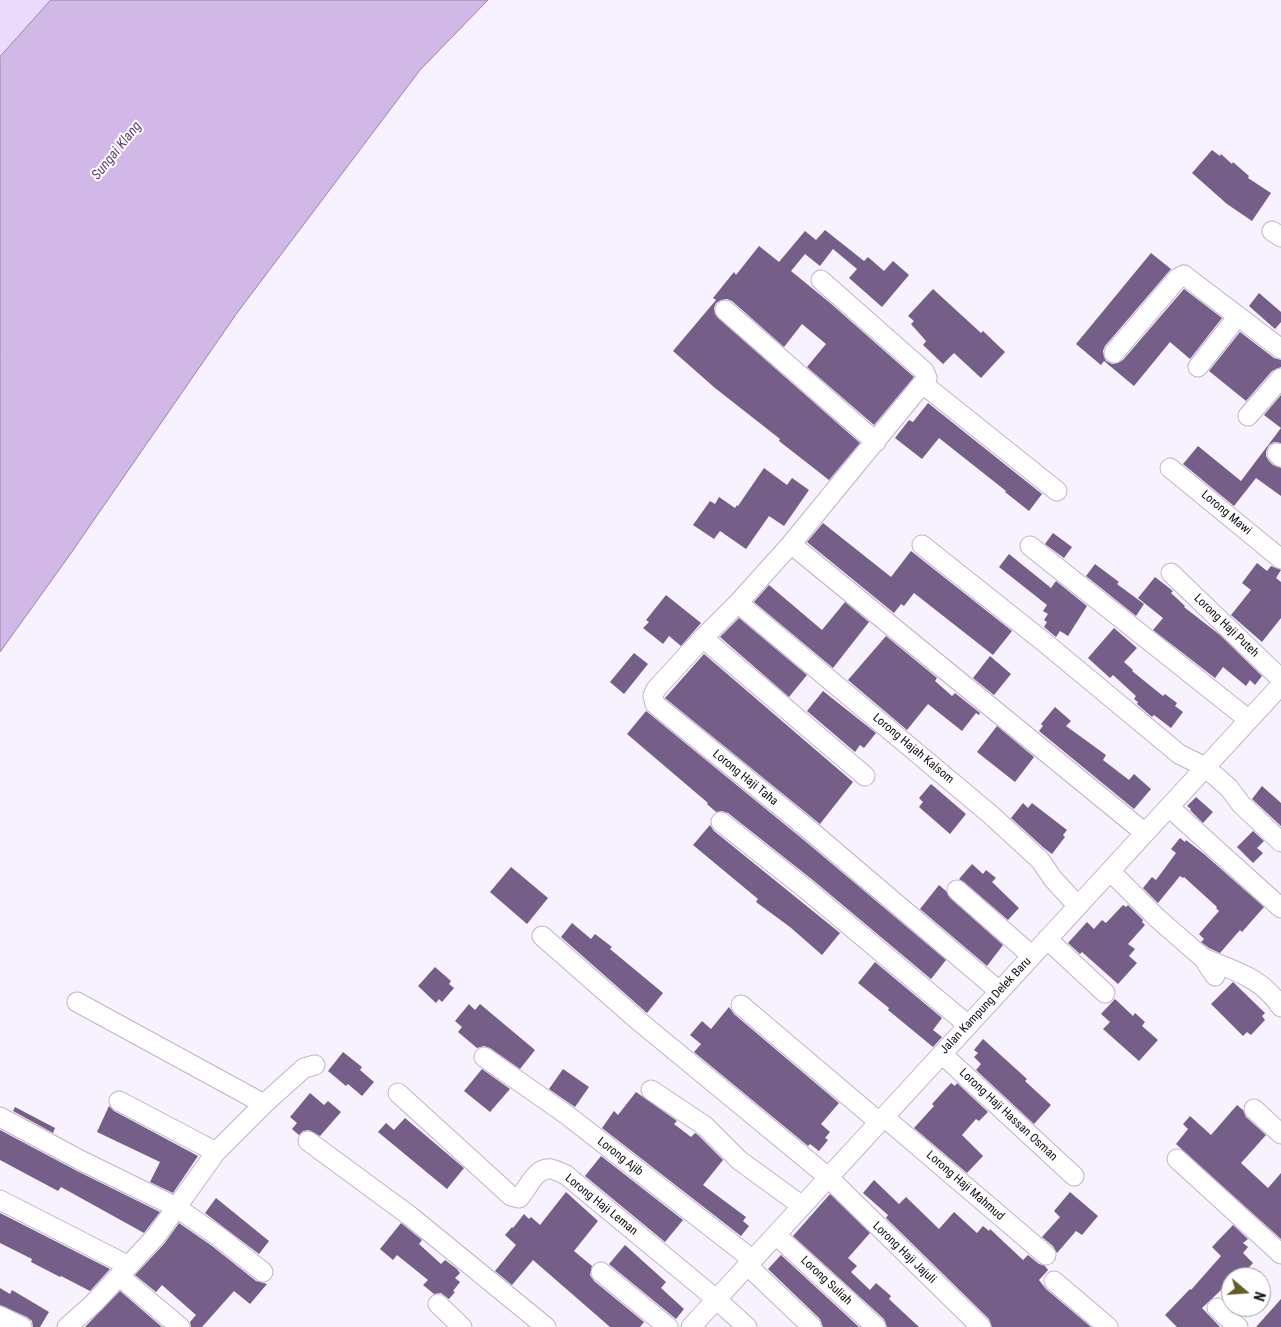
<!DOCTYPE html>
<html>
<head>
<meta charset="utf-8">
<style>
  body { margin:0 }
  #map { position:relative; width:1281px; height:1327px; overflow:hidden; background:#f8f1fe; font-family:"Roboto Condensed",sans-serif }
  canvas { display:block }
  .north { position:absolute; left:1221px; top:1267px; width:50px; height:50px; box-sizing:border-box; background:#fff; border:1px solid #a09da1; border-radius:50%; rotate:108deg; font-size:14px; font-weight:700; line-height:20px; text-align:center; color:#110b15 }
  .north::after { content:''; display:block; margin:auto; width:18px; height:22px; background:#665d2a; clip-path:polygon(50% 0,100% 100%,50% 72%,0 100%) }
</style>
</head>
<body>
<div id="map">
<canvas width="1281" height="1327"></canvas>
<div class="north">N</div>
</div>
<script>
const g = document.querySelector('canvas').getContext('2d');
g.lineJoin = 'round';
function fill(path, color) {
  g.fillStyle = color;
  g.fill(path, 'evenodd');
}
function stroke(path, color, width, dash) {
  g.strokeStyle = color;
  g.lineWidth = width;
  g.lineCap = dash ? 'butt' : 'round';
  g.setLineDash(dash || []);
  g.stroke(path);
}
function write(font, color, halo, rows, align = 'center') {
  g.font = font + ' "Roboto Condensed",sans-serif';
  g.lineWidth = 4;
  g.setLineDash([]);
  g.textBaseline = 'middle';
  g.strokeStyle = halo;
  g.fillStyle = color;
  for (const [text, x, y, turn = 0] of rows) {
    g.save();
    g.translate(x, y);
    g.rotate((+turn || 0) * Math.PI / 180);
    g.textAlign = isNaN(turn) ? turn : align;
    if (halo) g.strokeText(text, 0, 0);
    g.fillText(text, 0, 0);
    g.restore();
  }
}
fill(new Path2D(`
  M0,0H51L0,57Z`), '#ecdafc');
const water = new Path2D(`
  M51,0H488L420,70L237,313L69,556L0,652V57Z`);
fill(water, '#d1b8e6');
stroke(water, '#9784a7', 1);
fill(new Path2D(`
  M1212,150L1220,156L1221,154L1232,164L1233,162L1249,176L1248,178L1271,193L1252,221L1227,204L1192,173Z
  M825,230L864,261L868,257L884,271L893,261L909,275L882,307L849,278L857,269L833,249L820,266L805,254L791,271L829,302L914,377L874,425L807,367L826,344L802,324L784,347L732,301L727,299L721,300L716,303L714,308L715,314L718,318L860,443L829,480L779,441L780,439L715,388L673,351L716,300L713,298L734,272L736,275L759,246L779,262L805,231L816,240Z
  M1151,253L1171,269L1105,346L1103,351L1104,357L1106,361L1112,364L1118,363L1123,360L1184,289L1222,318L1190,359L1170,342L1134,386L1104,361L1101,365L1076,344Z
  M933,289L981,333L983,331L1005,352L981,378L954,353L943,364L923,345L926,341L911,324L914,321L908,316Z
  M1259,293L1281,312V322L1275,329L1249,306Z
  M1240,332L1274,358L1281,360V367L1272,371L1246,401L1209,371Z
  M1281,395V428L1264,415Z
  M928,403L1042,494L1029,511L1005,492L1006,491L939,438L922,459L895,438L909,420L913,422Z
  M1281,428V443L1274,442L1269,445L1266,451V456L1269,461L1273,465L1281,468V496L1256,478L1234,506L1183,464L1198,446L1241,481Z
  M764,468L787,485L792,478L809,490L784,526L769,516L746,549L720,531L714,539L693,525L710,501L715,504L719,497L735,508L737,505L738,506Z
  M823,523L891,577L911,551L1012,631L993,655L914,593L904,606L901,604L894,613L807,542Z
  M1053,533L1072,547L1064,558L1045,544Z
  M1009,554L1051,588L1056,581L1087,606L1068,636L1060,631L1056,637L1044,627L1047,622L1044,620L1048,614L1043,611L1047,605L999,567Z
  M1257,563L1267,571L1271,566L1281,570L1276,578L1281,582V618L1262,642L1231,615L1251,590L1242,583Z
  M1095,564L1119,582L1117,584L1144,604L1136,616L1086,576Z
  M1155,577L1173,591L1171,593L1185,606L1184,607L1220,635L1262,676L1255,685L1250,680L1246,686L1223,667L1215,678L1153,630L1163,618L1138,598Z
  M769,585L822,630L845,602L869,622L833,668L754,602Z
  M666,595L701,623L681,646L669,636L663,644L643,628L649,622L646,620Z
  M739,618L807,675L789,697L720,637Z
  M1114,628L1137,648L1124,662L1133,670L1132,671L1163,696L1165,694L1177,703L1175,706L1183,712L1171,728L1154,715L1152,717L1137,704L1138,702L1134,699L1136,696L1113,675L1110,678L1088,658Z
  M886,636L937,678L935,681L952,696L955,693L980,713L979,715L976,713L962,731L928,704L907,730L848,680Z
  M634,653L648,664L624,694L610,682Z
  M704,654L853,782L820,824L665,698Z
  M990,656L1011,674L994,695L973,678Z
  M823,691L876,733L864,748L860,745L855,752L807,711Z
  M1055,707L1071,721L1066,726L1106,755L1103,760L1129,780L1134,774L1151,789L1134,809L1039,731L1043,726L1041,724Z
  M646,711L805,841L946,960L931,979L814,881L728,813L722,811L716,812L707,804L708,803L627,734Z
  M997,726L1034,757L1015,782L977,752Z
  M931,784L966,814L950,834L919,807L923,802L919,798Z
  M1262,786L1281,803V826L1252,799Z
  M1196,797L1213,812L1203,823L1190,810L1191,809L1187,806Z
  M1023,803L1028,808L1032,803L1067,830L1063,835L1065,837L1052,854L1044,848L1011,818Z
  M710,825L714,831L840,933L822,955L790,927L756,902L758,899L693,845Z
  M1253,831L1264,841L1257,848L1263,853L1253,863L1237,847Z
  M1180,838L1185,842L1186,840L1204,854L1264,907L1242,932L1240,930L1220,953L1209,948L1201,942L1204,939L1199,934L1219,911L1216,908L1217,907L1184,877L1183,878L1180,876L1158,903L1143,888L1152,877L1156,880L1176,853L1171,849Z
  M972,864L983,874L986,870L996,878L992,882L1019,908L1008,920L964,882L959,879Z
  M511,867L548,898L527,924L490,892Z
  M939,885L946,891L950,898L1003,945L987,966L920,909Z
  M1123,905L1126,907L1128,905L1143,920L1142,922L1145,925L1128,944L1135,949L1129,956L1137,963L1118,984L1082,952L1080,954L1068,943L1087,922L1094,929L1102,920L1106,923Z
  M572,923L591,939L595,934L612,947L610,949L663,993L647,1013L561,937Z
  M875,962L942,1018L933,1030L942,1037L933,1047L888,1010L889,1008L858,983Z
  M435,967L451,981L449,984L454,988L442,1002L439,999L436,1003L418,986Z
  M1233,982L1265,1013L1262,1016L1265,1020L1251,1035L1247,1032L1243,1036L1211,1004Z
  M1115,999L1133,1016L1135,1013L1145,1022L1142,1026L1158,1040L1139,1061L1103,1029L1110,1022L1101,1014Z
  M469,1004L475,1010L480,1004L535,1050L520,1069L490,1048L484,1046L477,1048L458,1032L462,1027L455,1021Z
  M729,1007L734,1014L839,1103L821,1124L830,1132L825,1138L828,1140L819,1151L810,1144L808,1146L694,1052L701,1044L690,1035L702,1021L711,1029Z
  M983,1039L1027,1079L1025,1081L1051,1105L1034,1124L976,1070L981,1064L974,1057L978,1053L974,1050Z
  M343,1052L362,1067L360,1070L374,1082L362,1096L348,1084L346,1086L328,1071Z
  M482,1069L510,1089L490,1112L464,1091Z
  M563,1069L589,1087L575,1107L549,1089Z
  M951,1083L955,1086L957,1083L988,1112L979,1121L976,1119L962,1135L983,1156L967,1173L914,1128L934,1106L932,1104Z
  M636,1092L677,1121L674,1124L691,1137L695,1133L698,1135L723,1160L703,1185L746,1217L743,1221L749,1226L741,1236L602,1128L614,1111L618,1115Z
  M310,1093L324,1105L328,1101L341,1112L320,1136L309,1130L303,1131L299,1135L292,1129L297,1123L290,1117Z
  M1237,1105L1243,1110L1246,1117L1266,1135L1241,1163L1268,1188L1281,1173V1239L1176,1144L1188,1129L1183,1124L1190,1116L1211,1135Z
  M109,1106L114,1111L198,1156L173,1193L150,1182L160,1162L97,1132Z
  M15,1107L55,1128L53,1133L13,1111Z
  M405,1118L464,1168L447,1189L378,1132L386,1123L394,1130Z
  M0,1130L77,1171L160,1212L144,1233L61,1187L58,1191L0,1160Z
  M601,1156L683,1220L665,1242L585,1176Z
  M874,1180L899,1204L906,1197L939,1229L954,1212L977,1233L983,1226L989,1231L990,1229L1023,1260L1028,1255L1039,1264L1045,1266L1048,1270L1039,1280L1046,1289L1091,1327H992L989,1319L886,1218L888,1215L863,1193Z
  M566,1192L598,1221L574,1251L592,1266L590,1275L594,1281L644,1322L640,1327H610L533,1260L512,1285L495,1271L516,1245L505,1235L512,1227L513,1228L524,1214L529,1219L531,1217L540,1225Z
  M1070,1192L1098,1216L1082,1235L1076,1231L1057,1253L1053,1246L1042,1237L1060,1217L1054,1211Z
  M830,1194L870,1233L848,1258L857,1266L851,1272L870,1290L876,1283L891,1296L889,1299L919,1327H887L884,1319L793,1236Z
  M216,1198L269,1241L259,1254L205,1213Z
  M0,1213L110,1269L90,1291L61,1276L60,1277L31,1262L32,1259L0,1243Z
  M179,1223L212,1246L256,1281L267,1284L250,1304L234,1291L202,1327H191L190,1322L196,1315L162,1285L156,1292L135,1275L164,1244Z
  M401,1223L422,1240L419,1244L441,1264L445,1260L457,1269L460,1273L455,1278L460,1282L453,1291L455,1292L449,1299L441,1293L434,1294L423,1285L428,1280L397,1255L393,1260L380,1249Z
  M1233,1225L1248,1239L1243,1243L1248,1247L1243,1253L1253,1263L1241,1276L1237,1272L1231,1277V1279L1219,1292L1202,1308L1220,1327H1177L1165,1315L1190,1289L1191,1290L1221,1256L1212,1247Z
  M625,1245L666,1282L661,1288L684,1309L676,1319L609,1264Z
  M781,1255L859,1327H823L820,1319L768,1269Z
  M0,1288L10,1294L12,1290L49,1312L40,1327H33L32,1321L27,1317L0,1305Z
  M120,1291L162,1327H85Z
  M1281,1299V1327H1256Z`), '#755e87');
const minor = new Path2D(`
  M1272,231L1281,237
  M821,280L924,371L927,378L791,544L738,603L703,638L656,689L653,696L655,704L812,832L999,991
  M725,310L876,442
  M1114,353L1178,278L1184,275L1281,349
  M1198,367L1238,316
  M923,384L1057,491
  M1248,416L1281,378
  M1277,453L1281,457
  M1170,468L1281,559
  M791,544L1145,833
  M922,545L1044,642L1179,754L1205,767L1229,788L1241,804L1281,842
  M1030,546L1249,720
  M1171,573L1281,679
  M738,603L991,815L1040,860L1053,879L1078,906
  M703,638L865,776
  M1169,807L1281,908
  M721,822L807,890L968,1025
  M1110,871L1157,918L1203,958L1215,976
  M957,890L1032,956
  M542,936L640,1022L828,1177L981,1327
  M1047,939L1105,993
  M1203,958C1235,971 1261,977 1281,1007
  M77,1002L264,1104
  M741,1005L879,1122
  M942,1054L1074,1176
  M484,1057L567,1115L753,1260
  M651,1090L705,1126L739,1160L802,1206
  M398,1093L511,1196L519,1198C528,1189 535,1167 551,1169C556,1170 562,1173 566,1175L716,1299L747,1327
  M119,1101L216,1152
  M1254,1109L1281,1134
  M0,1117L82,1161L176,1207L219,1237L263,1272
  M884,1117L1046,1255
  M308,1141L410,1216L546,1327
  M1177,1159L1281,1254
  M0,1200L129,1266
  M776,1235L876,1327
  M747,1265L812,1327
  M601,1272L668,1327
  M119,1276L180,1327
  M1054,1281L1108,1327
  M438,1304L462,1327
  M1217,1308L1238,1327
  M0,1316L22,1327
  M67,1327L94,1303L156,1236L216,1152L264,1104L304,1068L315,1065
  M691,1327L1281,685`);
stroke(minor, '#c1b1cf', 21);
stroke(minor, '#fff', 19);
write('12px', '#110b15', '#fff', [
  ["Lorong Mawi",1226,513,40],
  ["Lorong Haji Puteh",1226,626,44],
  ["Lorong Hajah Kalsom",913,749,40],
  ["Lorong Haji Taha",745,778,39],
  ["Jalan Kampung Delek Baru",986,1006,-47],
  ["Lorong Haji Hassan Osman",1008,1115,43],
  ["Lorong Ajib",620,1157,38],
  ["Lorong Haji Mahmud",965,1186,41],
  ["Lorong Haji Leman",601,1205,39],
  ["Lorong Haji Jajuli",904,1253,44],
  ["Lorong Suliah",826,1281,43]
]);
write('italic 14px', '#613f79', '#fff', [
  ["Sungai Klang",117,151,-51]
]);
</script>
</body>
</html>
